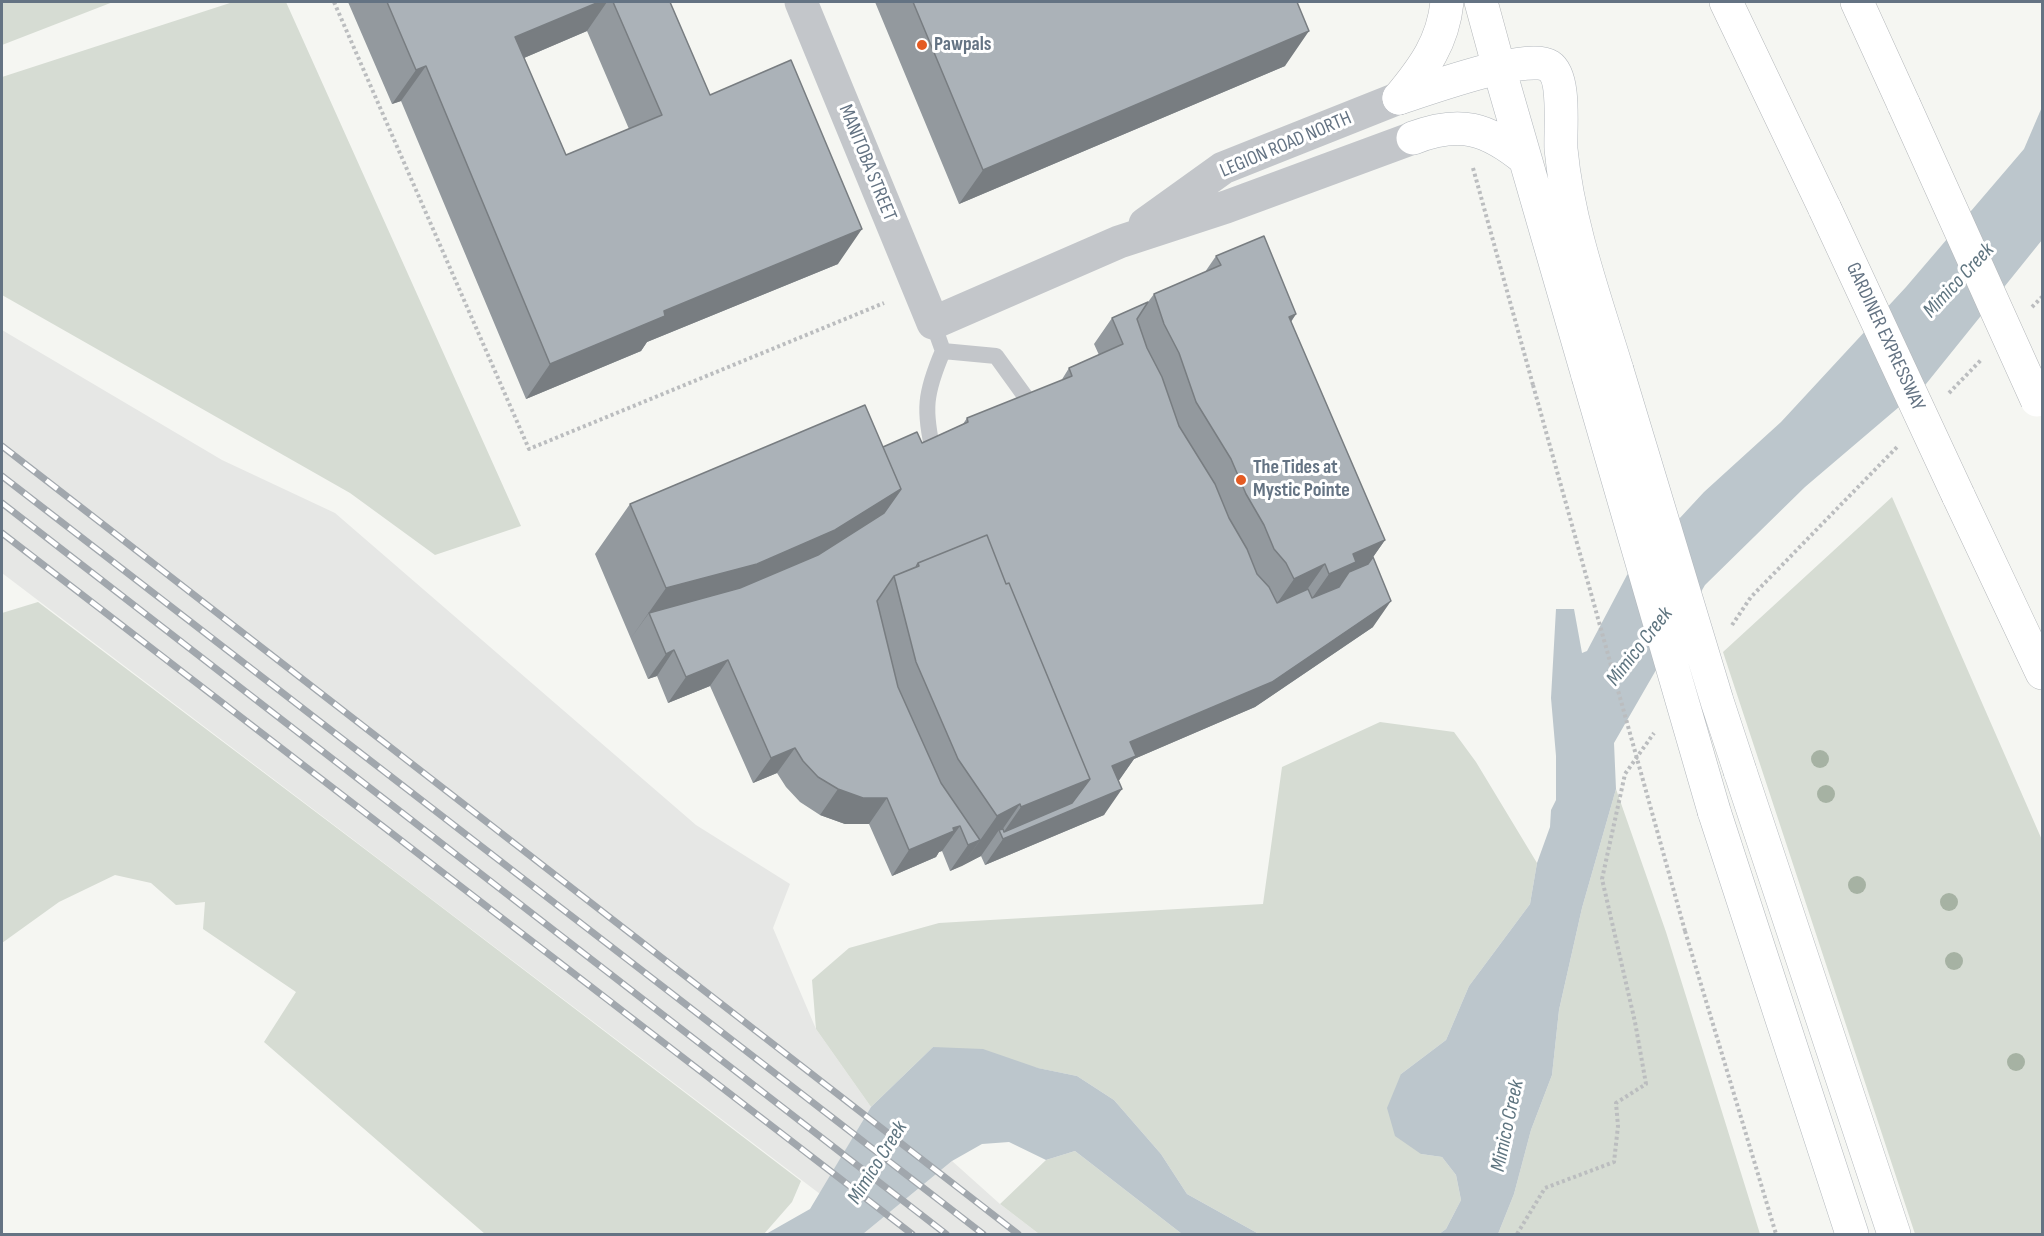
<!DOCTYPE html>
<html>
<head>
<meta charset="utf-8">
<style>
  body { margin:0 }
  #map { position:relative; width:2044px; height:1236px; overflow:hidden; background:#f5f6f2; font-family:"Sofia Sans Condensed",sans-serif }
  canvas { display:block }
  .frame { position:absolute; inset:0; border:3px solid #647383; pointer-events:none }
</style>
</head>
<body>
<div id="map">
<canvas width="2044" height="1236"></canvas>
<div class="frame"></div>
</div>
<script>
const g = document.querySelector('canvas').getContext('2d');
g.lineJoin = 'round';
function fill(path, color) {
  g.fillStyle = color;
  g.fill(path, 'evenodd');
}
function stroke(path, color, width, dash) {
  g.strokeStyle = color;
  g.lineWidth = width;
  g.lineCap = dash ? 'butt' : 'round';
  g.setLineDash(dash || []);
  g.stroke(path);
}
function write(font, color, halo, rows, align = 'center') {
  g.font = font + ' "Sofia Sans Condensed",sans-serif';
  g.lineWidth = 6;
  g.setLineDash([]);
  g.textBaseline = 'middle';
  g.strokeStyle = halo;
  g.fillStyle = color;
  for (const [text, x, y, turn = 0] of rows) {
    g.save();
    g.translate(x, y);
    g.rotate((+turn || 0) * Math.PI / 180);
    g.textAlign = isNaN(turn) ? turn : align;
    if (halo) g.strokeText(text, 0, 0);
    g.fillText(text, 0, 0);
    g.restore();
  }
}
fill(new Path2D(`
  M2,330L222,460L335,513L696,825L790,884L773,928L816,1029L871,1107L820,1194L2,573Z
  M952,1161L1000,1204L1039,1234H863Z`), '#e6e7e5');
fill(new Path2D(`
  M2,2H113L2,45Z
  M233,2H286L521,526L435,555L350,493L2,295V77Z
  M1892,497L2042,840V1234H1915L1723,652Z
  M38,602L423,893L801,1181L792,1202L764,1234H485L264,1042L296,992L203,929L205,902L176,905L151,883L115,875L59,902L2,943V613Z
  M1380,722L1454,732L1476,762L1537,863L1530,904L1469,986L1446,1040L1401,1074L1421,1154L1442,1157L1456,1175L1461,1200L1446,1229L1439,1234H1259L1187,1194L1161,1154L1114,1100L1077,1076L933,1047L871,1107L816,1029L812,980L849,948L939,923L1263,904L1282,767Z
  M1616,789L1666,932L1760,1234H1498L1514,1194L1531,1130L1552,1075L1559,1010L1582,908Z
  M1075,1151L1182,1234H1039L1000,1204L1046,1160Z`), '#d6dcd3');
fill(new Path2D(`
  M2042,107V240L1926,384L1805,487L1705,585L1614,743L1616,789L1582,908L1559,1010L1552,1075L1531,1130L1514,1194L1498,1234H1439L1446,1229L1461,1200L1456,1175L1442,1157L1421,1154L1395,1136L1387,1108L1401,1074L1446,1040L1469,986L1530,904L1537,863L1550,827L1551,810L1556,800V756L1551,698L1556,609H1574L1582,653L1587,651L1627,575L1704,492L1781,422L1906,287L2024,149Z
  M933,1047L983,1049L1038,1068L1077,1076L1114,1100L1161,1154L1187,1194L1259,1234H1182L1075,1151L1046,1160L1009,1142L982,1144L952,1161L863,1234H766L810,1209L871,1107Z`), '#bcc6cc');
const secondary = new Path2D(`
  M1499,68L1588,376
  M1399,98C1425,90 1528,52 1549,66C1566,77 1560,129 1561,149C1568,224 1595,298 1617,370
  M1413,138C1460,120 1487,128 1525,159
  M1740,771L1894,1234
  M1714,811L1852,1234`);
const motorway = new Path2D(`
  M1481,2L1499,68
  M1726,2L1825,209
  M1857,2L1904,105
  M1399,98C1424,68 1443,42 1447,2
  M1958,495L2042,673`);
stroke(secondary, '#b3b8bd', 34);
stroke(motorway, '#b4b7ba', 34);
stroke(new Path2D(`
  M334,2L529,449L884,303
  M1473,168L1533,385
  M2032,307L2042,297
  M1949,393L1981,360
  M1732,625L1751,597L1898,446
  M1685,931L1776,1234
  M1517,1234L1545,1188L1614,1162L1618,1126L1616,1103L1646,1084L1635,1022L1602,879L1625,774L1654,733`), '#bbbdbf', 4, [3, 3]);
stroke(new Path2D(`
  M933,323L943,351C925,393 923,410 934,455
  M943,351L996,356L1035,410`), '#c3c6ca', 16);
stroke(new Path2D(`
  M801,2L933,323L1119,242L1226,207L1413,138
  M1145,224L1223,168L1399,98`), '#c3c6ca', 33);
stroke(secondary, '#fff', 33);
stroke(motorway, '#fff', 33);
const rail = new Path2D(`
  M2,446L1018,1234
  M2,476L983,1234
  M2,503L946,1234
  M2,533L912,1234`);
stroke(rail, '#a1a7ad', 7);
stroke(rail, '#fff', 4.5, [14]);
const secondaryBridge = new Path2D(`
  M1617,370L1717,701L1740,771
  M1588,376L1714,811`);
const motorwayBridge = new Path2D(`
  M1904,105L2037,400
  M1825,209L1958,495`);
stroke(secondaryBridge, '#b3b8bd', 34, []);
stroke(motorwayBridge, '#b4b7ba', 34, []);
stroke(new Path2D(`
  M1533,385L1685,931`), '#bbbdbf', 4, [3, 3]);
stroke(secondaryBridge, '#fff', 33);
stroke(motorwayBridge, '#fff', 33);
g.fillStyle = '#a6b2a3';
for (const [x, y] of [
  [1820,759],
  [1826,794],
  [1857,885],
  [1949,902],
  [1954,961],
  [2016,1062]
]) {
  g.beginPath();
  g.arc(x, y, 9, 0, 2 * Math.PI);
  g.fill();
}
fill(new Path2D(`
  M348,2H670L710,95L838,264L647,342L641,351L526,399L401,101L392,104ZM587,31L629,129L566,155L524,58Z
  M875,2H1297L1285,66L959,204Z
  M1216,256L1296,314L1291,322L1385,540L1373,557V627L1255,707L1134,759L1118,781L1104,815L985,865L981,856L950,871L942,851L939,852L936,857L892,876L869,824H845L820,815L800,802L786,787L777,773L753,783L710,686L668,703L657,676L648,679L595,554L630,504L883,447L922,443L963,424L967,418L1061,381L1069,368L1099,355L1094,344L1112,318L1148,302L1154,294L1205,272Z`), '#93999e');
fill(new Path2D(`
  M599,2H607L587,31L491,72L515,37Z
  M1309,31L1285,66L959,204L983,170Z
  M426,66L401,101L392,104L416,70Z
  M862,229L838,264L647,342L641,351L526,399L550,364L664,311Z
  M1296,314L1274,346L1289,317Z
  M901,489L866,539L800,580L649,613L631,638L666,588Z
  M1385,540L1350,590L1294,624L1329,574L1353,554Z
  M1325,564L1290,614L1259,629L1294,579Z
  M1391,601L1373,627L1255,707L1134,759L1118,782L1112,766L1130,742Z
  M674,650L657,676L648,679L666,654Z
  M728,660L710,686L668,703L686,677Z
  M795,748L777,773L753,783L771,758Z
  M1090,779L1122,789L1104,815L985,865L1003,839L1001,836L1021,807Z
  M838,789L887,798L869,824H845L820,815Z
  M1020,804L1000,833L999,830L981,856L962,866L997,816Z
  M960,826L942,851L939,852L936,857L892,876L909,850L953,828Z
  M980,840L962,866L950,871L968,845Z`), '#787d81');
const building = new Path2D(`
  M387,2H599L515,37L566,155L662,115L613,2H670L710,95L791,60L862,229L664,311L665,316L550,364L426,66L416,70Z
  M913,2H1297L1309,31L983,170Z
  M1264,236L1296,314L1289,317L1385,540L1353,554L1356,562L1329,574L1325,564L1294,579L1286,563L1274,549L1264,525L1246,494L1231,459L1196,402L1179,353L1164,324L1154,294L1221,265L1216,256Z
  M1148,302L1137,319L1147,348L1162,377L1179,426L1215,484L1229,518L1247,549L1257,574L1269,587L1277,603L1308,589L1312,598L1339,587L1349,572L1368,564L1373,557L1391,601L1272,682L1130,742L1136,756L1112,766L1122,789L1003,839L999,830L1003,829L1004,832L1072,803L1090,779L1009,583L1006,584L987,535L918,563L916,567L894,576L877,601L898,687L941,783L980,840L968,845L960,826L953,828L954,831L909,850L887,798H863L838,789L818,777L803,761L795,748L771,758L728,660L686,677L674,650L666,654L649,613L740,588L818,555L884,513L901,489L883,447L917,432L922,443L968,422L967,418L1072,376L1069,368L1123,344L1112,318Z
  M865,405L901,489L835,530L757,564L666,588L630,504Z
  M987,535L1006,584L1009,583L1090,779L1021,807L1020,804L997,816L958,759L916,662L894,576L919,566L918,563Z`);
fill(building, '#abb2b8');
stroke(building, '#787d81', 1.5);
for (const [x, y, r, color] of [
  [922,45,6,"#e45b23"],
  [1241,480,6,"#e45b23"]
]) {
  const dot = new Path2D();
  dot.arc(x, y, r, 0, 2 * Math.PI);
  g.fillStyle = color;
  g.fill(dot);
  stroke(dot, '#fff', 2);
}
write('bold 20px', '#647383', '#fff', [
  ["Pawpals",934,45],
  ["The Tides at",1253,468],
  ["Mystic Pointe",1253,491]
], 'left');
write('20px', '#647383', '#fff', [
  ["LEGION ROAD NORTH",1286,145,-23],
  ["MANITOBA STREET",867,163,68],
  ["GARDINER EXPRESSWAY",1885,337,65]
]);
write('italic 21px', '#5f7580', '#fff', [
  ["Mimico Creek",1959,281,-47],
  ["Mimico Creek",1640,647,-52],
  ["Mimico Creek",1508,1126,-78],
  ["Mimico Creek",878,1163,-58]
]);
</script>
</body>
</html>
